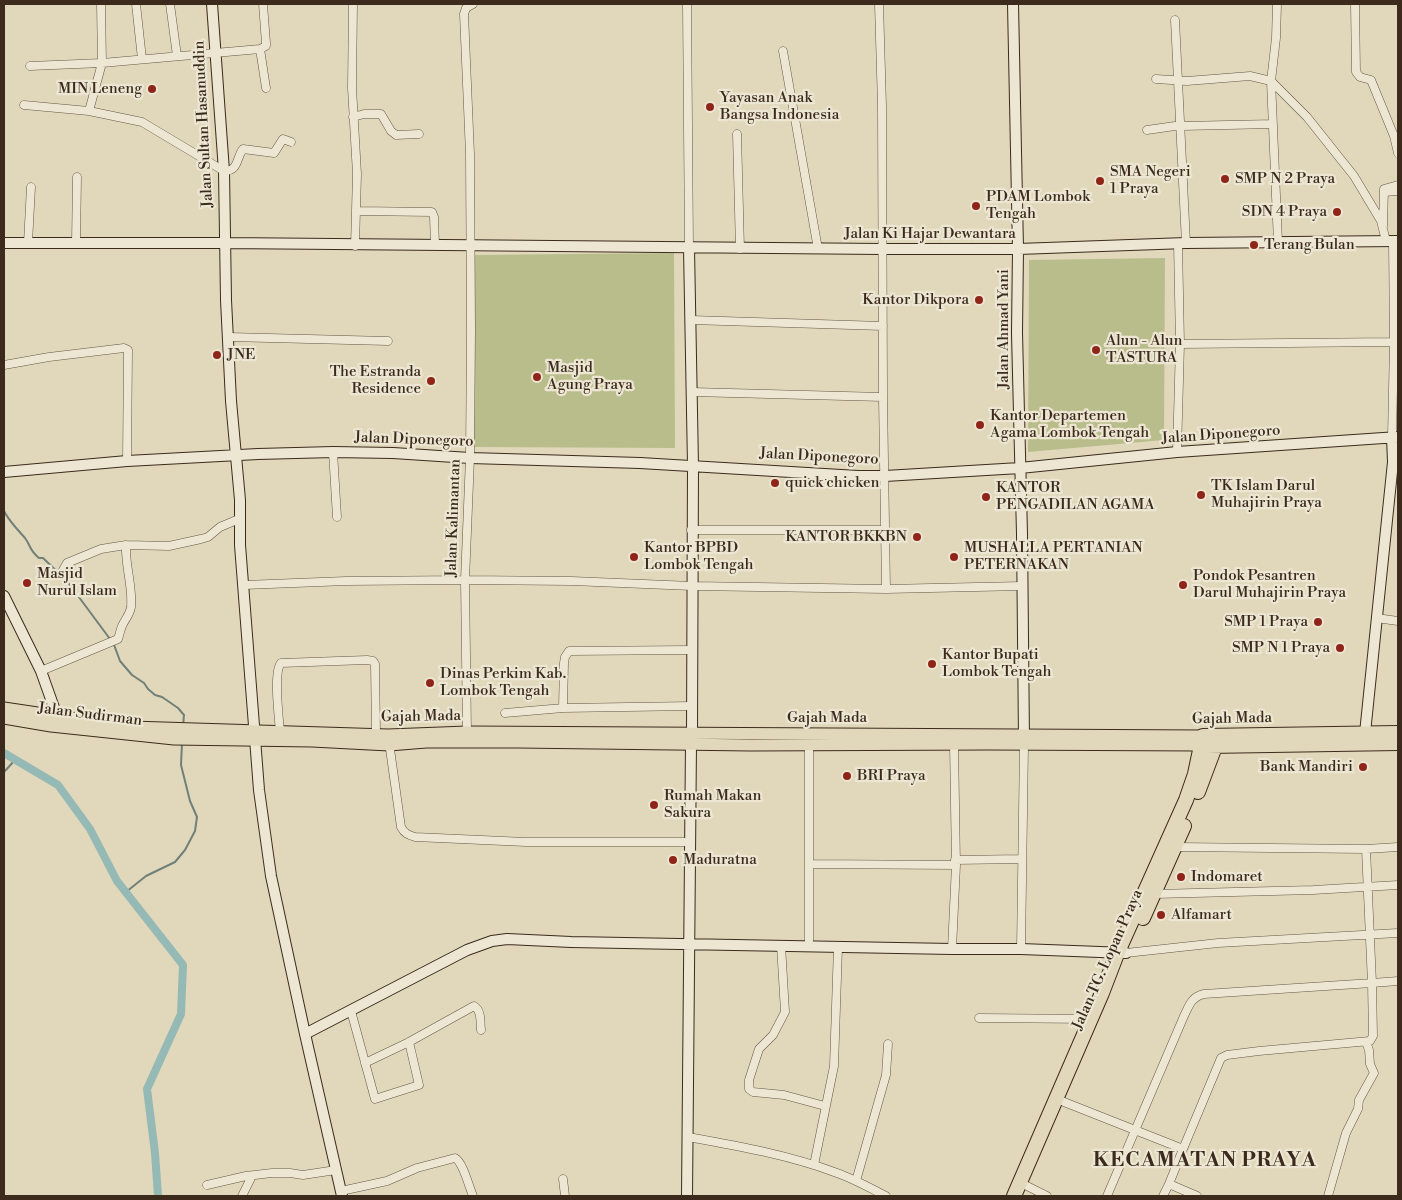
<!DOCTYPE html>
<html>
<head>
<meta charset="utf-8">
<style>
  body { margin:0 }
  #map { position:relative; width:1402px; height:1200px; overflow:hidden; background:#e1d8bb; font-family:"Libre Bodoni",serif }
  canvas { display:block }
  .frame { position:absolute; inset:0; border:5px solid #3c2b1c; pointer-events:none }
</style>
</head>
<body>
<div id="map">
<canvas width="1402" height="1200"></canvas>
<div class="frame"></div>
</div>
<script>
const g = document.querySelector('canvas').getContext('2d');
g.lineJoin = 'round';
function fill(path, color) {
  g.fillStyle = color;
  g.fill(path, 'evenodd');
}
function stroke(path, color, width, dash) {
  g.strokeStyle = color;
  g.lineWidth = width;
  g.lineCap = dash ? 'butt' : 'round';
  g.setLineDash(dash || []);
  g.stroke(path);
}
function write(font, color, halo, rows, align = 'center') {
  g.font = font + ' "Libre Bodoni",serif';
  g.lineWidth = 4.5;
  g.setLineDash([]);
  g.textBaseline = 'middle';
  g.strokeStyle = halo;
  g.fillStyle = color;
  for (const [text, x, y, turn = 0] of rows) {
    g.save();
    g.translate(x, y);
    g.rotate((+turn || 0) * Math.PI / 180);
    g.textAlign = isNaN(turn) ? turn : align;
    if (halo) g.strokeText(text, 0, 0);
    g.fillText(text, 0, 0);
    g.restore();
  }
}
fill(new Path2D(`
  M674,253L675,448L473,447V255Z
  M1165,258L1164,440L1028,452L1029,260Z`), '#b9bd8c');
stroke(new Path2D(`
  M4,511C9,521 17,529 25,538C31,546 29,550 39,558H43L67,581L110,639
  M113,642L120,661L132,675L144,683L148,689L155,695L162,697L178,708L184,715L183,726
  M4,772L15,760
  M126,892L146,876L175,862L185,850L195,831L197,817L190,801L181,765L182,743`), '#718078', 2);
stroke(new Path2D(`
  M4,753L58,785L90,829L117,881L183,965L181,1014L147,1089L155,1153L158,1196`), '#95b9b5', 8);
const street = new Path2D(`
  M136,4L142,59
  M170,4L177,56
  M353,4L352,88L357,174L355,246
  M687,4L689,248
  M879,4L882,106L883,397L886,589L1022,586
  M1277,4L1276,38L1271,81L1278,242
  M1355,4L1356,72L1360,77L1371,80L1394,136L1398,153
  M1175,20L1186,243
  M260,49L266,46V43L263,4
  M783,51L818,249
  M30,66L102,63L101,4
  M1156,79L1187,81L1250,76L1271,81L1307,117L1354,176L1381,221L1386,241
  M24,105L89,111L102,63L260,49L266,88
  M89,111L142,122L224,171C239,171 236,158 243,149L274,153L283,139L291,142
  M353,117L364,114H381L391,131L396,135L419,134
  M1182,126L1273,124
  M1147,130L1182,125
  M737,134L740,249
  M1384,192L1398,191
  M357,211L432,212L434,217L435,245
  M1383,226L1384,189L1398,185
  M28,243L31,187
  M76,243L77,177
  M691,320L883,326
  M229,337L388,341
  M1180,344L1394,342
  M4,365L49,357L124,348L128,350L127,461
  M692,392L883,397
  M1392,437L1394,342L1393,241
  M333,452L337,517
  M1177,452L1180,344L1178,243
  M691,530H886
  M63,570L67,563L101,549L126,545L169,546L201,539L208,537L220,527L239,519
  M244,585L346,581L465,580L572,581L692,586L886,589
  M1376,618L1398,621
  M41,671L118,639C120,634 120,629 123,624C126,618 130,614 131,607C133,587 125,566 126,545
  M563,708L564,663L565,657L569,651L692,650
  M505,713L563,708L692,706
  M280,732C279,718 273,672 281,663L367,660L373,661L375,664L376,734
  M467,732L465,580L470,458L471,330L470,154L464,14L466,8L473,4
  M389,742L401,827C404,833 408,835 415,837L526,842H690
  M1176,847L1366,849L1398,847
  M1366,849L1372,983L1398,981
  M955,860L1022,859
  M809,864L956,865
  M1155,894L1313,890L1398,885
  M781,945L785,1012L773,1035L759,1049L749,1080V1089L753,1092L784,1095L825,1106
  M809,946V745
  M952,949L956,865L954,744
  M1021,949L1024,745
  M1126,953L1218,943L1398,933
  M351,1011L375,1099L419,1085L409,1042
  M979,1018L1090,1019
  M365,1063L409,1042L474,1006C482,1011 480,1022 481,1030
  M1064,1102L1183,1149L1169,1184L1197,1196
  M688,1137C738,1146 789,1155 837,1173C854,1179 870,1188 886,1196
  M814,1165L834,1066L838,947
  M563,1179L565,1196
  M856,1181L886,1075L888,1044
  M207,1185L246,1176L272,1173H290L303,1175L336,1170
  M1027,1186L1047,1196
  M341,1191L387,1181L417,1168L455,1158C463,1162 469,1187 473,1196
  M242,1196L252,1176
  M1107,1196L1184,1016C1189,1006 1191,997 1204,994L1372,983L1373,1036L1370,1041L1259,1051L1227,1055L1221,1058L1183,1149
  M1163,1196L1169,1184
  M1328,1196L1346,1133L1358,1109L1359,1100L1374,1073L1370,1064L1369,1050L1366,1042`);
const secondary = new Path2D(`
  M212,4L224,171L226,300L231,401L240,500V545L259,790L271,876L305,1034L342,1196
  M1013,4L1018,249L1017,333L1022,534L1024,741
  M4,243H225L882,249H1018L1186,243L1398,241
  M689,248L693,466L692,733
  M4,472L127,461L258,454L333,452L393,453L470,458L640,463L858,476H885L1020,468L1177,452L1398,437
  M4,596L41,671L57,716
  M1365,733L1393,462L1392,437
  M305,1034L467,950L492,941L507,939L571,942L952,949H1021L1126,953
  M687,1196L691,743`);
const primary = new Path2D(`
  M4,708L131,727L388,735L467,732L1203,736
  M4,718L51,726L174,739L312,741L389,745L426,742H518L751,745L988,744L1201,745`);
const highway = new Path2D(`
  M1207,746L1398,743
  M1198,792L1219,736
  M1143,918L1184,826
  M1014,1196L1102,993L1117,954L1186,800L1195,774L1203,736L1398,733`);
stroke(street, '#655644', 9);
stroke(secondary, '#3c2b1c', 12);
stroke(primary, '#3c2b1c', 13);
stroke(highway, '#3c2b1c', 16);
stroke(street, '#ece6d3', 8);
stroke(secondary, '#ece6d3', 10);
stroke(primary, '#e1d8bb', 11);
stroke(highway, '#e1d8bb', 14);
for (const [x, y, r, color] of [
  [152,89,5,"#8f2418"],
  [710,107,5,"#8f2418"],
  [1225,179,5,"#8f2418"],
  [1100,181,5,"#8f2418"],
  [976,206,5,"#8f2418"],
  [1337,212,5,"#8f2418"],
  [1254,245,5,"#8f2418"],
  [979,300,5,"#8f2418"],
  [1096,350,5,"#8f2418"],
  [217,355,5,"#8f2418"],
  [537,377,5,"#8f2418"],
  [431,381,5,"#8f2418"],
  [980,425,5,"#8f2418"],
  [775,483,5,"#8f2418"],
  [1201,495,5,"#8f2418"],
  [986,497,5,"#8f2418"],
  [917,537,5,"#8f2418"],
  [634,557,5,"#8f2418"],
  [954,557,5,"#8f2418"],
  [27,583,5,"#8f2418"],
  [1183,585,5,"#8f2418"],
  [1318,622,5,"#8f2418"],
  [1340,648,5,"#8f2418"],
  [932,664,5,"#8f2418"],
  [430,683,5,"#8f2418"],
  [1363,767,5,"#8f2418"],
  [847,776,5,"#8f2418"],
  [654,805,5,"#8f2418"],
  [673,860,5,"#8f2418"],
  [1181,877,5,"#8f2418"],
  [1161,915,5,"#8f2418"]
]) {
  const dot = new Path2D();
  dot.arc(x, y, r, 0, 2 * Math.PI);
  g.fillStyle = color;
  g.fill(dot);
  stroke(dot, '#ece6d3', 2);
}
write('15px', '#3c2b1c', '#ece6d3', [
  ["MIN Leneng",142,89,"right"],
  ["Yayasan Anak",720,98],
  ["Bangsa Indonesia",720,115],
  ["SMA Negeri",1110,172],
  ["1 Praya",1110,189],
  ["SMP N 2 Praya",1235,179],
  ["PDAM Lombok",986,197],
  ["Tengah",986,214],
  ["SDN 4 Praya",1327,212,"right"],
  ["Terang Bulan",1264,245],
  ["Kantor Dikpora",969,300,"right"],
  ["Alun - Alun",1106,341],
  ["TASTURA",1106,358],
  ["JNE",227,355],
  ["Masjid",547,368],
  ["Agung Praya",547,385],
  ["The Estranda",421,372,"right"],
  ["Residence",421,389,"right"],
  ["Kantor Departemen",990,416],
  ["Agama Lombok Tengah",990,433],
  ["quick chicken",785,483],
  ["TK Islam Darul",1211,486],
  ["Muhajirin Praya",1211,503],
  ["KANTOR",996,488],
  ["PENGADILAN AGAMA",996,505],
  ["KANTOR BKKBN",907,537,"right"],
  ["Kantor BPBD",644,548],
  ["Lombok Tengah",644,565],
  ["MUSHALLA PERTANIAN",964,548],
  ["PETERNAKAN",964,565],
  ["Masjid",37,574],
  ["Nurul Islam",37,591],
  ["Pondok Pesantren",1193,576],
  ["Darul Muhajirin Praya",1193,593],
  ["SMP 1 Praya",1308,622,"right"],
  ["SMP N 1 Praya",1330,648,"right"],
  ["Kantor Bupati",942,655],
  ["Lombok Tengah",942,672],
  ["Dinas Perkim Kab.",440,674],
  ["Lombok Tengah",440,691],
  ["Bank Mandiri",1353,767,"right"],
  ["BRI Praya",857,776],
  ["Rumah Makan",664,796],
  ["Sakura",664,813],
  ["Maduratna",683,860],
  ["Indomaret",1191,877],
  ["Alfamart",1171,915]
], 'left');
write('15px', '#3c2b1c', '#ece6d3', [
  ["Jalan Sultan Hasanuddin",204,124,-93],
  ["Jalan Ki Hajar Dewantara",930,234],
  ["Jalan Ahmad Yani",1004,329,-90],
  ["Jalan Diponegoro",1221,435,-4],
  ["Jalan Diponegoro",414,440,2],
  ["Jalan Diponegoro",819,457,3],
  ["Jalan Kalimantan",454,518,-88],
  ["Jalan Sudirman",90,715,7],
  ["Gajah Mada",421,717,-1],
  ["Gajah Mada",827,718],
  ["Gajah Mada",1232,719,-1],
  ["Jalan TG. Lopan Praya",1108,960,-66]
]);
g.letterSpacing = '1px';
write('bold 20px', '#3c2b1c', '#ece6d3', [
  ["KECAMATAN PRAYA",1205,1161]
]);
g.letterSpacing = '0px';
</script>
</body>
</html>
